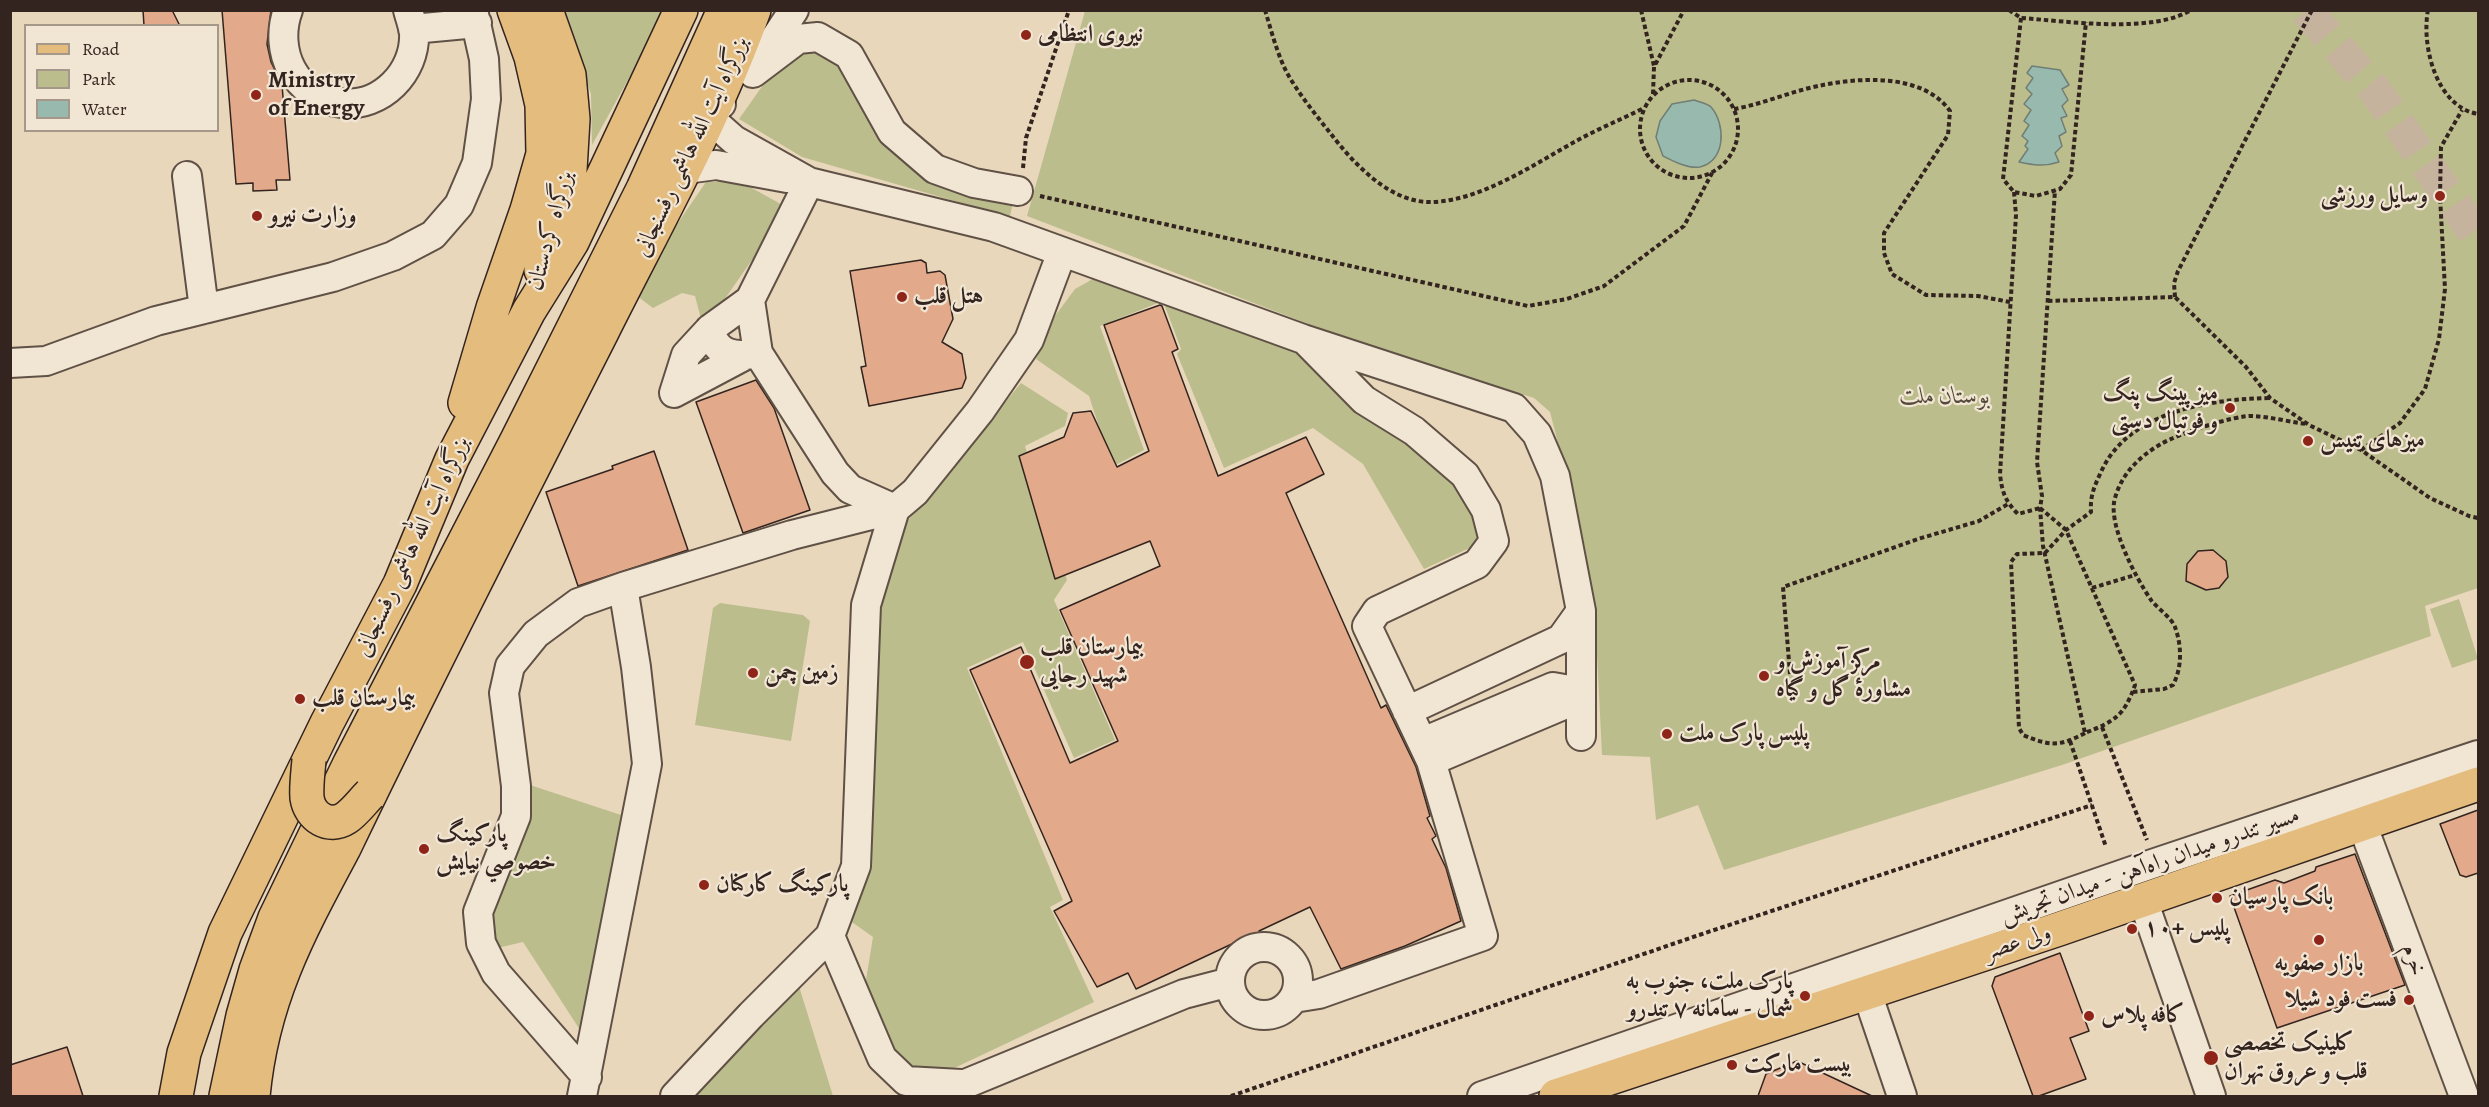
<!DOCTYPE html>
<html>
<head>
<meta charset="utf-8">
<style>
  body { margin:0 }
  #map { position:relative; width:2489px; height:1107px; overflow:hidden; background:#e9d7bc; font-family:Alegreya,serif }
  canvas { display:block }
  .frame { position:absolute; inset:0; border:12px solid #33241f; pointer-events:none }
  .legend { position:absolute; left:24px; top:24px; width:195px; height:108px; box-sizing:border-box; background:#f1e5d3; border:2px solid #a5988b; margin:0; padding:8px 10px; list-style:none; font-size:18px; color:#33241f }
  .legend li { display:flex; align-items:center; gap:12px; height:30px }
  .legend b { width:30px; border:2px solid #a5988b }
</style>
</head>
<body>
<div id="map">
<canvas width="2489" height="1107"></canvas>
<div class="frame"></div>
<ul class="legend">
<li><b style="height:8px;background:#e4bc7e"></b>Road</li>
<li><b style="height:16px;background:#bcbd8d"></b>Park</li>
<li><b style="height:16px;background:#98baae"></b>Water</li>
</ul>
</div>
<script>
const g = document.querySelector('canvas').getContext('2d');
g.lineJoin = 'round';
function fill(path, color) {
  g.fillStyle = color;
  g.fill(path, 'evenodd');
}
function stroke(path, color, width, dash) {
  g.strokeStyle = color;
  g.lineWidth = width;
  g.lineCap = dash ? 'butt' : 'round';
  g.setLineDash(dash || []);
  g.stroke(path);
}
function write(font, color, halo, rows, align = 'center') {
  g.font = font + ' Alegreya,Amiri,serif';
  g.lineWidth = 4.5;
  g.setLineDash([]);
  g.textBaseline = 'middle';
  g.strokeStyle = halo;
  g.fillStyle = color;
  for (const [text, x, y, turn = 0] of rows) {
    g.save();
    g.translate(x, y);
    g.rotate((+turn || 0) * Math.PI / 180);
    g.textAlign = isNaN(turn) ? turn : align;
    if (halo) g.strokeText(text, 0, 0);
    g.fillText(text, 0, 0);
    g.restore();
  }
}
fill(new Path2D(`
  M563,11H666L592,145L591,94Z
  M1085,11H2478V588L2425,606L2431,636L2062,765L1724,870L1698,805L1656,820L1650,757L1602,755L1597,654L1585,547L1550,412L1534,398L1358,343L1027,216Z
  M821,45L847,61L879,127L1014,196L1010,217L802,157L739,119L785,54Z
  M706,182H741L788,208L713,316L701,319L695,296L682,293L653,308L637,296L660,249Z
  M1107,271L1299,349L1445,467L1486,536L1474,546L1424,569L1363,464L1313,428L1224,468L1177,354L1181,349L1163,301L1100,326L1144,450L1112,467L1089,396L1036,359L1055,316L1075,289Z
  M1021,383L1068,413L1065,426L1025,446L1067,580L1054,600L1115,740L1074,758L1023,642L967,668L1063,900L1050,907L1094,1002L948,1071L912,1073L887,1042L864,992L873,937L849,920L875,622L900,530Z
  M2459,599L2478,659L2452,668L2430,609Z
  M720,603L803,615L810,621L791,741L695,725L713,608Z
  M530,785L621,815L582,1033L523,942L493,949L488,904Z
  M798,983L833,1096H688Z`), '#bcbd8d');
const water = new Path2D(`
  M2032,66L2060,70L2069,85L2062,89L2068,100L2062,106L2067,116L2061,118L2066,132L2059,136L2062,146L2055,153L2059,162C2044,167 2033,165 2019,162L2028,149L2025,146L2028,141L2022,136L2029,125L2024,121L2031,110L2024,104L2032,94L2026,88L2033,78L2027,73Z
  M1694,100C1699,102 1707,103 1711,107C1726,124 1726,161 1700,167C1688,169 1673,161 1663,156L1656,137L1660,121L1672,104Z`);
fill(water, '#98baae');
stroke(water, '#707e75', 1.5);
const building = new Path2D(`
  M143,10H172L180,26H144Z
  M222,10H271L267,44L271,62L282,85L290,180H276L277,190L253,191V183L236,184Z
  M921,260L926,263L927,273L940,271L945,275L953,319L942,342L962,354L966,378L962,388L869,406L861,367L866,366L850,271Z
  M1160,305L1162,306L1178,349L1172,352L1218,476L1306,437L1324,474L1286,493L1381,708L1386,705L1416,767L1430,816L1427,818L1436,836L1432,839L1446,868L1461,921L1405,946L1341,969L1310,907L1259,931L1265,941L1243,951L1236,942L1136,989L1128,973L1097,987L1054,911L1072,901L970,670L1021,647L1070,763L1118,741L1060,610L1160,566L1150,541L1055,579L1019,456L1064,437L1073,413L1091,411L1117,467L1149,451L1104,325Z
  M756,380L774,408L810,510L743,533L696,402Z
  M654,451L688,550L578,586L546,492L613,469L612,466Z
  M2213,550L2226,561L2228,577L2219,588L2206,590L2186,581L2187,564L2198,551Z
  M2478,810V873L2466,877L2460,875L2440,824Z
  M2355,854L2405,985L2277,1028L2230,896L2275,880L2284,883L2315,871L2316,867Z
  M2060,953L2089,1031L2070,1038L2086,1079L2039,1096H2033L1992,986L1995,977Z
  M67,1047L83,1096H10V1065Z
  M1797,1061L1872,1096H1758L1766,1074Z`);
fill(building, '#e2aa8a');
stroke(building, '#33241f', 1.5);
stroke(new Path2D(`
  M2306,10L2377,93L2478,238`), '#c5b39d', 33, [33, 16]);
const minor = new Path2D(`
  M288,10C273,51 295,97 341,103C381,108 416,72 414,33C413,26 410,18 408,10
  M413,29L477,23
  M762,58L794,10
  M753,73L798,39L818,37L849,55L892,132L935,169L974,183L1018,191
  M721,104L708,117L734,140L809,182
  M686,169L716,165L787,178
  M187,176L204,309
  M750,300L809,182L994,227L1303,339L1514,408L1537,434L1555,476L1581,611V736
  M750,300L758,353C735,358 715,355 710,329Z
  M710,329L686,355L674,393L742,357
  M10,363L46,361L156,321L333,277L393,256L433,235L459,205L477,163L486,99L484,59L473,10
  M1407,711L1561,639L1581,611
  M1423,742L1553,687L1581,692
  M1431,761L1561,706L1581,692
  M2362,824L2464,1096
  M2143,900L2211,1096
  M830,936L882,1058L906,1081L961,1084
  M1230 981a34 34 0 1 1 68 0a34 34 0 1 1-68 0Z
  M1867,993L1902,1096
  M1294,998L1319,994L1483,936L1431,761L1367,626L1377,611L1477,564L1494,541L1486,510L1465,475L1414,431L1364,400L1307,342
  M587,1077L496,973L481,943L478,912L516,816V786L504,693L510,666L536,634L578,603L623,587
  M582,1096L647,764L636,667L623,587L792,535L895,509L915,492L980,411L1029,340L1062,252
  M675,1096L751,1015L830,936L856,866L866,605L895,509L850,489L835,473L758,353
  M936,1096L1184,994L1230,982
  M1482,1096L2155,863L2478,755`);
const major = new Path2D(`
  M1556,1096L2059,929L2478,784`);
const highway = new Path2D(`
  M541,270L570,170L573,119L569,75L546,10
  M465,403L493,308L527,210L543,154L542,105L531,57L514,10
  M176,1096L184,1053L225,933L327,723L400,584L452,459L529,311L572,242L681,10
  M226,1096L243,1016L256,970L275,918L350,763L517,440L643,189L724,10
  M253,1096C262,999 299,932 344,848C427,675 515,503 602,332C655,226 714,122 754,10`);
stroke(minor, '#605146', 32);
stroke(major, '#33241f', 36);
stroke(highway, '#33241f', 36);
stroke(new Path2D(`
  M1265,10C1271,30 1277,53 1286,71C1298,93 1315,114 1331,134C1354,164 1391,204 1433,202C1483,200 1536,163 1578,140C1600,128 1622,119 1644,108
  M1641,10L1654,66
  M2009,10L2021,18C2066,21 2152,34 2191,10
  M2428,10C2421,47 2437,107 2478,114
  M2021,18L2003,179L2014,192L2036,196L2060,189L2071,175L2086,22
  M1640 129a49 49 0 1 1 98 0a49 49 0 1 1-98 0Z
  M1653,94L1654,67L1684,10
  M1734,109C1763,104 1789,92 1818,86C1860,77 1923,73 1950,111L1948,135L1884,233V253L1892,274L1926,295L1978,296L2010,302
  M1023,168L1026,138L1069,10
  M2014,192L2016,215L2000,474C2002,492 2005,501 2018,514L2040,508
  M1040,196L1528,306L1567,299L1604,286L1684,226L1712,173
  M2175,297L2174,283L2178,271L2312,10
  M2048,301L2175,297L2246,367L2270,398L2309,425L2361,450L2430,498L2469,516L2478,518
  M2361,450L2400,423L2425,389L2439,339L2445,289L2440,196L2441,147L2462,110
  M2040,508L2066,530L2135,685C2124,716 2115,721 2085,733L2043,546L2040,508L2042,496L2037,462L2055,190
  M2092,588L2135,575
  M1790,674L1783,587L1918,539L1979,521L2008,504
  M2133,692L2164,689L2173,685C2182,668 2182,646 2175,627C2171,617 2158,609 2151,600C2136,578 2107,524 2115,498C2122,473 2140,456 2161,444C2178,434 2234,415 2253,416C2271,417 2290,422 2307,424
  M2102,727L2147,840
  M2085,733C2059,747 2050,746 2023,735L2019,728L2011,562L2017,554L2045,553L2066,530L2091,512C2090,496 2094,487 2101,472C2128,411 2211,399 2270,398
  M2070,741L2106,847
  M1231,1096L1696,936L2092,805`), '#33241f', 4, [4.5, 3]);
stroke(minor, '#f1e5d3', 28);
stroke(major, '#e4bc7e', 33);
stroke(highway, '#e4bc7e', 33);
const highwayBridge = new Path2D(`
  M309,760C308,772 306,786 307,798C310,817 329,829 346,818C355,812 362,802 370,794`);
stroke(highwayBridge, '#33241f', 36, []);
stroke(highwayBridge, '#e4bc7e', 33);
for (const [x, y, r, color] of [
  [1026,35,6,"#8f2418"],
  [256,95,6,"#8f2418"],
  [2440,196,6,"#8f2418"],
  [257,216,6,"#8f2418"],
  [902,297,6,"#8f2418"],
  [2230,408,6,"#8f2418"],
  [2308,441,6,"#8f2418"],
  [1027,662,8,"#8f2418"],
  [753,673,6,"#8f2418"],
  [1764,676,6,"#8f2418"],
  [300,699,6,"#8f2418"],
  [1667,734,6,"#8f2418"],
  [424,849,6,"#8f2418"],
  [704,885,6,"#8f2418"],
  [2217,898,6,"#8f2418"],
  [2132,929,6,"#8f2418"],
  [2319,940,6,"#8f2418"],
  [1805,996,6,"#8f2418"],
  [2409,1000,6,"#8f2418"],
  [2089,1016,6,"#8f2418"],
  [2211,1058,8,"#8f2418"],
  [1732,1065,6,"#8f2418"]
]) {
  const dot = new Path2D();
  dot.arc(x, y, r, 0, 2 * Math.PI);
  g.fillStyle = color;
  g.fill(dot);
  stroke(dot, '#f1e5d3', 2);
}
write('bold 24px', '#33241f', '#f1e5d3', [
  ["نیروی انتظامی",1038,35],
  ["Ministry",268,81],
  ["of Energy",268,109],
  ["وسایل ورزشی",2428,196,"right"],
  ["وزارت نیرو",269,216],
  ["هتل قلب",914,297],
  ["میز پینگ پنگ",2218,394,"right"],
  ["و فوتبال دستی",2218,422,"right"],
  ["میزهای تنیس",2320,441],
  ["بیمارستان قلب",1040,648],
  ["شهید رجایی",1040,676],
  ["مرکز آموزش و",1776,662],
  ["مشاورهٔ گل و گیاه",1776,690],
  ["زمین چمن",765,673],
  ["بیمارستان قلب",312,699],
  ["پلیس پارک ملت",1679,734],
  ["پاركينگ",436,835],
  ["خصوصي نيايش",436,863],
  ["پارکینگ کارکنان",716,885],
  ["بانک پارسیان",2229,898],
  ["پلیس +۱۰",2144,929],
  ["بازار صفویه",2319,964,"center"],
  ["پارک ملت، جنوب به",1793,982,"right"],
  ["شمال - سامانه ۷ تندرو",1793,1010,"right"],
  ["فست فود شیلا",2397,1000,"right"],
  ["کافه پلاس",2101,1016],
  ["کلینیک تخصصی",2224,1044],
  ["قلب و عروق تهران",2224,1072],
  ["بیست مارکت",1744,1065]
], 'left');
write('24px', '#33241f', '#f1e5d3', [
  ["بزرگراه آیت الله هاشمی رفسنجانی",692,147,-65],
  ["بزرگراه کردستان",551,231,-75],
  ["بزرگراه آیت الله هاشمی رفسنجانی",413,547,-65],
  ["مسیر تندرو میدان راه‌آهن - میدان تجریش",2150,866,-19],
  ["ولی عصر",2018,943,-18],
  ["خرم",2413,960,70]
]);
write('italic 24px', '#554a3a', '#f1e5d3', [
  ["بوستان ملت",1945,397]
]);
</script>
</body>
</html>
